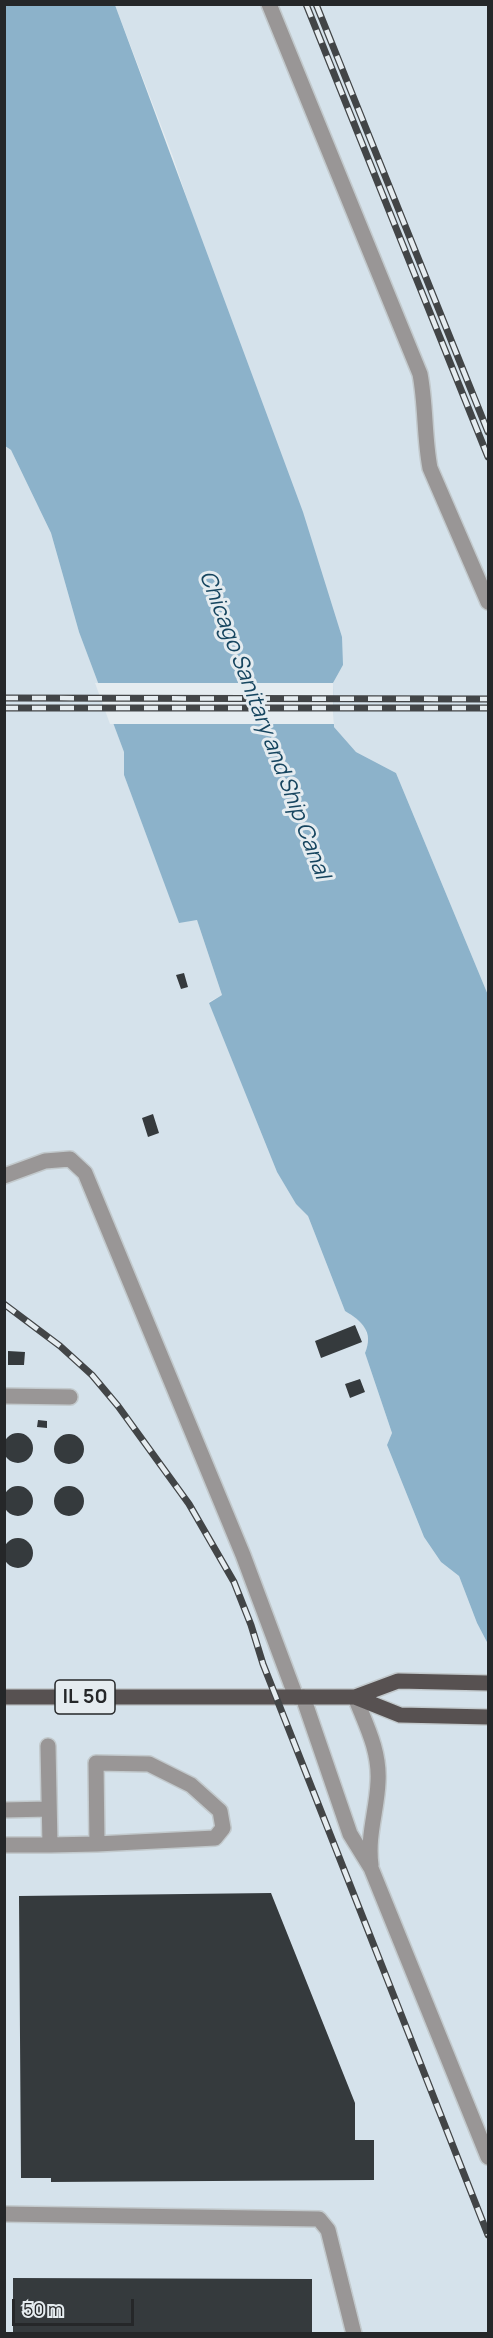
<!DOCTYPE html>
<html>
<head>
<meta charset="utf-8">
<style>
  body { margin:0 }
  #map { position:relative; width:493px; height:2338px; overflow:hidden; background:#e5ecf0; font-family:Manrope,sans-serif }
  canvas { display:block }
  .frame { position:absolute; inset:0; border:6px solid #252729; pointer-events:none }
  .scale { position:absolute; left:12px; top:2299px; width:122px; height:27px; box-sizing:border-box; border:3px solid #252729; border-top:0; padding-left:8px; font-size:18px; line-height:21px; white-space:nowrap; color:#252729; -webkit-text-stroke:4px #e5ecf0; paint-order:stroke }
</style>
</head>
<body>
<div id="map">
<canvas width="493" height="2338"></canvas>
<div class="frame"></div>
<div class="scale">50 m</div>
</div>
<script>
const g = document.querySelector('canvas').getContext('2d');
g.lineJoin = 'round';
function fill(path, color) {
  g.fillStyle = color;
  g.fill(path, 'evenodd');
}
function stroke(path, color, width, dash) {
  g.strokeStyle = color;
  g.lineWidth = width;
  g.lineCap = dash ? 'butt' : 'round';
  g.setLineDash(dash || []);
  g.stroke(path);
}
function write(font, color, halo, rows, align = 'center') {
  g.font = font + ' Manrope,sans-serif';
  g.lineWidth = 6;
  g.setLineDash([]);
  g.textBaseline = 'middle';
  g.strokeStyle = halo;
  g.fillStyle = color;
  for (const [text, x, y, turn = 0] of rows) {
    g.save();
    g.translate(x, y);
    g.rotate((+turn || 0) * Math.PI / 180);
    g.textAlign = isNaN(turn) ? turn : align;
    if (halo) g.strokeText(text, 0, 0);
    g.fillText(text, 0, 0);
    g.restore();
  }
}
fill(new Path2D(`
  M115,5H488V995L396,773L356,752L334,727L333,683L343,665L173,157Z
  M4,446L11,450L51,533L79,632L124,752V775L179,922L197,920L222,995L209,1002L277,1172L296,1204L308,1216L345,1311L355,1317L365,1327L369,1343L365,1353L392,1433L387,1445L424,1537L441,1562L459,1576L477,1623L488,1644V2333H5Z`), '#d5e2eb');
fill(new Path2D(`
  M4,5H115L303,512L342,637L343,665L333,683L334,727L356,752L396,773L488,995V1644L477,1623L459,1576L441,1562L424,1537L387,1445L392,1433L365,1353C374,1332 362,1321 345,1311L308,1216L296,1204L277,1172L209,1003L222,995L197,920L179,923L124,775V752L79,632L51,533L11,450L5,446ZM213,687L224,702V708L212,722L194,719L187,704L195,688Z`), '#8cb2ca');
fill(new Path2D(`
  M95,683H333L334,724H110ZM207,688L212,690L220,697L221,707L216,716L206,720L193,713L190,704L197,691Z`), '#e5ecf0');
fill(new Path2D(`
  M184,973L188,987L181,989L176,975Z
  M153,1114L159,1133L148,1137L142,1118Z
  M355,1325L362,1342L321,1358L315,1341Z
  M8,1351L25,1352L24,1365H8Z
  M360,1379L365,1392L350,1398L345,1384Z
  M38,1420L47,1421V1428L37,1427Z
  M3 1448a15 15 0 1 1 30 0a15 15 0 1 1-30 0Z
  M54 1449a15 15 0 1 1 30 0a15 15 0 1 1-30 0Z
  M54 1501a15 15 0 1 1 30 0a15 15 0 1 1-30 0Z
  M3 1501a15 15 0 1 1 30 0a15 15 0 1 1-30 0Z
  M3 1553a15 15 0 1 1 30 0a15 15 0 1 1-30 0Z
  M271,1893L355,2103V2140H374V2180L51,2182V2178H21L19,1896Z
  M13,2278L312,2279V2334H13Z`), '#353a3d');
const minor = new Path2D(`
  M269,4L420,374C426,405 424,437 430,468L488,602
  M4,1176L45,1161L70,1159L85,1173L243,1555L296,1697
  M4,1396L70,1397
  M303,1697L350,1834L371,1868L488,2157
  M355,1697C366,1725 380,1751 378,1782C377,1810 367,1836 371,1865
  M4,1810L49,1809
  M4,1845H50L48,1746
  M50,1845L97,1844L96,1763L149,1764L191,1785L220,1811L223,1828L215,1838L97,1844
  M4,2214L319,2219L328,2230L354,2334`);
const major = new Path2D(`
  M4,1697H355L398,1681L488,1683
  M355,1697L400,1715L488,1717`);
stroke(minor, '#c2c9cc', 18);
stroke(major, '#c2c9cc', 18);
stroke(minor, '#999696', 15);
stroke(major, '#575151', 15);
const rail = new Path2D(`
  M306,4L488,457
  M316,4L488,432
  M4,698L488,699
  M4,708H488
  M4,1304L60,1346L92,1375L118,1406L189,1504L234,1582L251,1625L263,1664L488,2235`);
stroke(rail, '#424547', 7);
stroke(rail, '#e5ecf0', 4.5, [14]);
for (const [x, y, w] of [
  [85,1697,60]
]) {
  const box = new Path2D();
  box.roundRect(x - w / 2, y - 17, w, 34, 4.5);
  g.fillStyle = '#e5ecf0';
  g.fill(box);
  stroke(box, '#252729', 1.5);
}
write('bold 20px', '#252729', null, [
  ["IL 50",85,1697]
]);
write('italic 22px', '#16455f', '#e5ecf0', [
  ["Chicago Sanitary and Ship Canal",264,725,69]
]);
</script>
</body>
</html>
